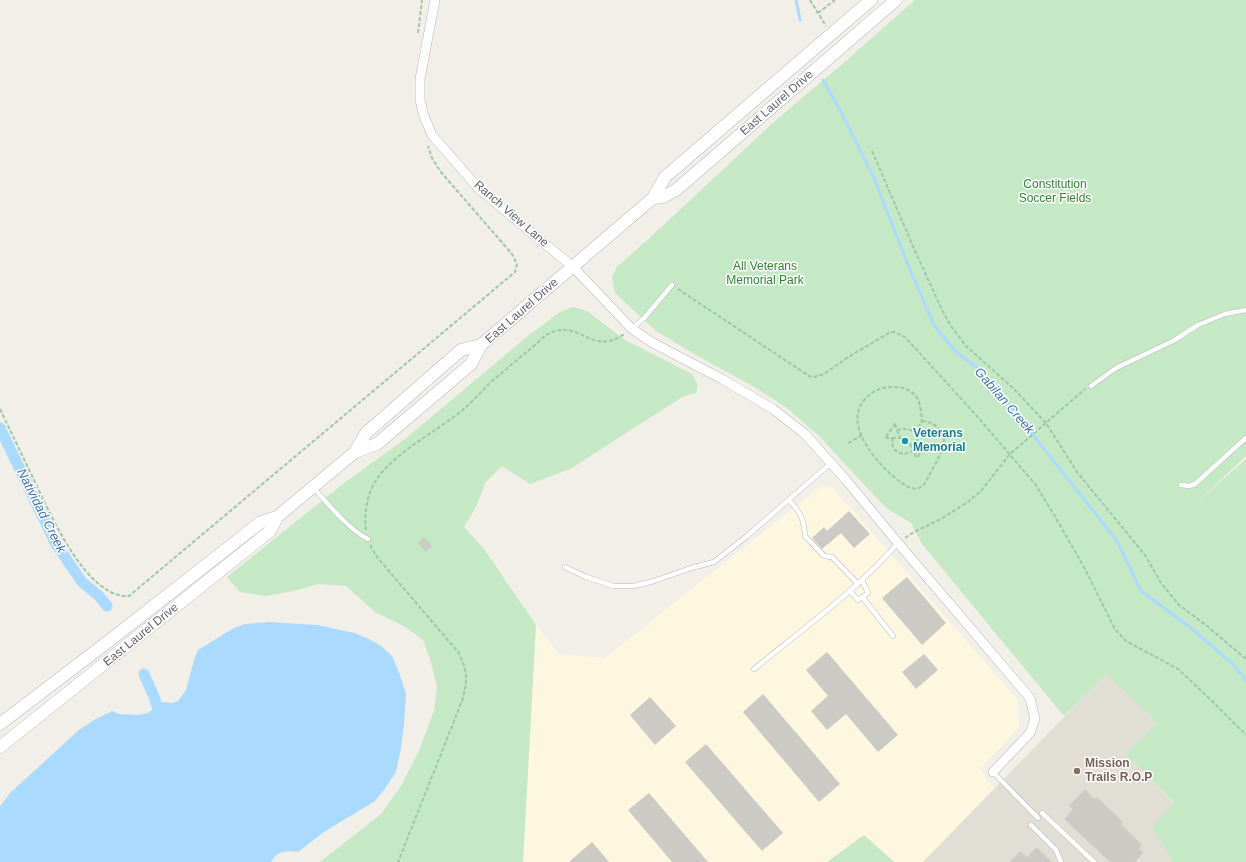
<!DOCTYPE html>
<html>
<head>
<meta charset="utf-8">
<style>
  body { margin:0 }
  canvas { display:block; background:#f1efe8 }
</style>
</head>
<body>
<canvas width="1246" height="862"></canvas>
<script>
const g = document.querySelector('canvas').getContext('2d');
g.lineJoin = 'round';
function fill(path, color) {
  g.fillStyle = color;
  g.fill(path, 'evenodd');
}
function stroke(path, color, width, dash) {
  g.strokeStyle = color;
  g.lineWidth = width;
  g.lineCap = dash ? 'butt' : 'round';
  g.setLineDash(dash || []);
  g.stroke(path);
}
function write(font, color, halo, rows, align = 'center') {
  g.font = font + ' Arial,sans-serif';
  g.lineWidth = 3;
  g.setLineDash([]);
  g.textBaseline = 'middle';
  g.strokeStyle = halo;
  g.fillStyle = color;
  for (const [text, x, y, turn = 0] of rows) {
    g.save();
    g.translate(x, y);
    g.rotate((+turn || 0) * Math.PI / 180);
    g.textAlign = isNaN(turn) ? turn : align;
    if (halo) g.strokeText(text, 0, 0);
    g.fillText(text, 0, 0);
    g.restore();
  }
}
fill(new Path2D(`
  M821,486L832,487L1018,700L1019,727L980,769L994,789L923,862H895L864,835L827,862H523L536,625L559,654L605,658Z`), '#fef7e0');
fill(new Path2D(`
  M1107,673L1158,723L1125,753L1174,804L1152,827L1173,862H923Z`), '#e1ded6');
fill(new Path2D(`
  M915,0H1246V456L1195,504L1246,459V862H1173L1152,827L1174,803L1125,753L1158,723L1107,674L1064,716L922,544L911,523L886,508L819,436L787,408L756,388L696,355L656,331L615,293L612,278L617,267L655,233L776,120L840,66Z
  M573,307L587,311L625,340L692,374L698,385L696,393L684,396L570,469L530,484L502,466L485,483L476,507L464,527L484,549L536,625L523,862H320L381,814L401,786L418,753L434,711L437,686L431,662L423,640L404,626L375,612L346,586L319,584L294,591L265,596L240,592L227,577L344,483L405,439L529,335L560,312Z
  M864,835L894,862H827Z`), '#c5e8c5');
fill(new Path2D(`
  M269,622L317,625L355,633L369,639L381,646L392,656L400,675L406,694L404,724L401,748L396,772L386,787L375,801L324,832L298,852C287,850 276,851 271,862H0V806L11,792L79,730L94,720L112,711L119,714L138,715L148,713L160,703L164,702L171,703L178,701L186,690L194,660L198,650L232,629L245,624Z`), '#aadaff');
stroke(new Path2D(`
  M796,0L800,20
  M823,80L841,112L874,178L908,265L934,325L955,351L980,370L1014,411L1117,541L1141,591L1191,628L1234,665L1246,681`), '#aadaff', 3);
stroke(new Path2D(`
  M0,428L56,544L82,582L99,596L107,606
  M144,674L155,699L158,710L156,720`), '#aadaff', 11);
fill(new Path2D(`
  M849,511L870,534L854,548L841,533L822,549L812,538L824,527L827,531Z
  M424,537L432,546L426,552L418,543Z
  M907,577L946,623L922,645L882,598Z
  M827,652L898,735L878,752L846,714L827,730L811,711L828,696L806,670Z
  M924,654L938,670L916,689L902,672Z
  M763,694L840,784L819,802L743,712Z
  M650,697L676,726L655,745L630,715Z
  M706,744L783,833L762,851L685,762Z
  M1085,789L1094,799L1097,797L1123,822L1121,824L1142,845L1139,848L1143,853L1135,862H1110L1064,819L1073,809L1069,806Z
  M649,793L708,862H672L628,810Z
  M592,842L609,862H569Z
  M1037,847L1052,862H1010L1020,851L1027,857Z`), '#cccac5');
const lane = new Path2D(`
  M632,329L645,317L672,285
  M1091,386L1116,368L1173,341L1198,325L1225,314L1246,310
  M1181,485L1189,486L1195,484L1246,438
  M313,487C327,503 349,530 368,539
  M789,500C801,513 804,519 805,536L824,556L832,557L858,584
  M565,567L586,577L614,586H634L654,581L691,568L714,562L747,536L831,463
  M850,591L858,600L868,593L862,580
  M863,598L893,636
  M754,669C803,629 856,591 898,543
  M993,772L1038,818
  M1042,813L1094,862
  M1031,825L1056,850L1061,862`);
const street = new Path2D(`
  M435,0L420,79V100L424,116L432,135L479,189L573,267L632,329L653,343L722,379L773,409L805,434L846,480L898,543L1030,698L1035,719L1030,733L993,772`);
const secondary = new Path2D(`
  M653,198L663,197L676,190L896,0
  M355,452L366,433L461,350L481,345
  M0,724L114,637L261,522L277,517L355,452L377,444L471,364L481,345L653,198L665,177L871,0
  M0,747L270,531L277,517`);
stroke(lane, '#b5b8bc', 5.5);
stroke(street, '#b5b8bc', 10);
stroke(secondary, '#b6babf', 13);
stroke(new Path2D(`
  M810,0L826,26
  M818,13L835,0
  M418,33L422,0
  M872,151L916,253L942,310L951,326L966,346L1014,389L1046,423L1077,472L1145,555L1161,583L1179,605L1207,626L1246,659
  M678,289L809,376L814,377L824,374L850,356L889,333L894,332L905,337L976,415L1035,484L1053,513L1085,569L1115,629L1126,641L1178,669L1212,701L1246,735
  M0,409C11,432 22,455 33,478C49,511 86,599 129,596L515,272L517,264L512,254L440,171L432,158L428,146
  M895,424L897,430C910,427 918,431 918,445L925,446L917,458L913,451C905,455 899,455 893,448L892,438H885Z
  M897,430L900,438L903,440
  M915,433L922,421C921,414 921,404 917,398C911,389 903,387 893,387C882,387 874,390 866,398C840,424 880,468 902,483C910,489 918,492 925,483C931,471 939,459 943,446C947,432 935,422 922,421
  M892,438H900
  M902.5 442a2.5 2.5 0 1 1 5 0a2.5 2.5 0 1 1-5 0Z
  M848,443L862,435
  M907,443L917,445
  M910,444L913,451
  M366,530C364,514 367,495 375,482C393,452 439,431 466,407C475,399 483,390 492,381C504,371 517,360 529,350C536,345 543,336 550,333C581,319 591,357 624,334
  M905,538L914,532L939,520L968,502L981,491L1010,454L1085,389
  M370,545L377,557L458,652C468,672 468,679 462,701L398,862`), '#9cc7a9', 2, [4, 2]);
stroke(lane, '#fff', 4.5);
stroke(street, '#fff', 9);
stroke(secondary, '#fff', 12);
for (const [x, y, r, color] of [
  [905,441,4,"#0f9aa8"],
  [1077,771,4,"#8d6e63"]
]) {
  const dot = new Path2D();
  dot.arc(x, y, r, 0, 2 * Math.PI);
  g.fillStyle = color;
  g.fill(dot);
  stroke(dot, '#fff', 1.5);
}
write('12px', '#5f6368', '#fff', [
  ["East Laurel Drive",777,103,-41],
  ["Ranch View Lane",511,214,41],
  ["East Laurel Drive",522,311,-41],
  ["East Laurel Drive",141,635,-39]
]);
write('12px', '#348238', '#fff', [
  ["Constitution",1055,185],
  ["Soccer Fields",1055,199],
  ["All Veterans",765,267],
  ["Memorial Park",765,281]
]);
write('bold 12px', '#0d838f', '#fff', [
  ["Veterans",913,434],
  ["Memorial",913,448]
], 'left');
write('bold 12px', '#785e54', '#fff', [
  ["Mission",1085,764],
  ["Trails R.O.P",1085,778]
], 'left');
write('italic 13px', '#4174aa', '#fff', [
  ["Gabilan Creek",1004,401,49],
  ["Natividad Creek",41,511,63]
]);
</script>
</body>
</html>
